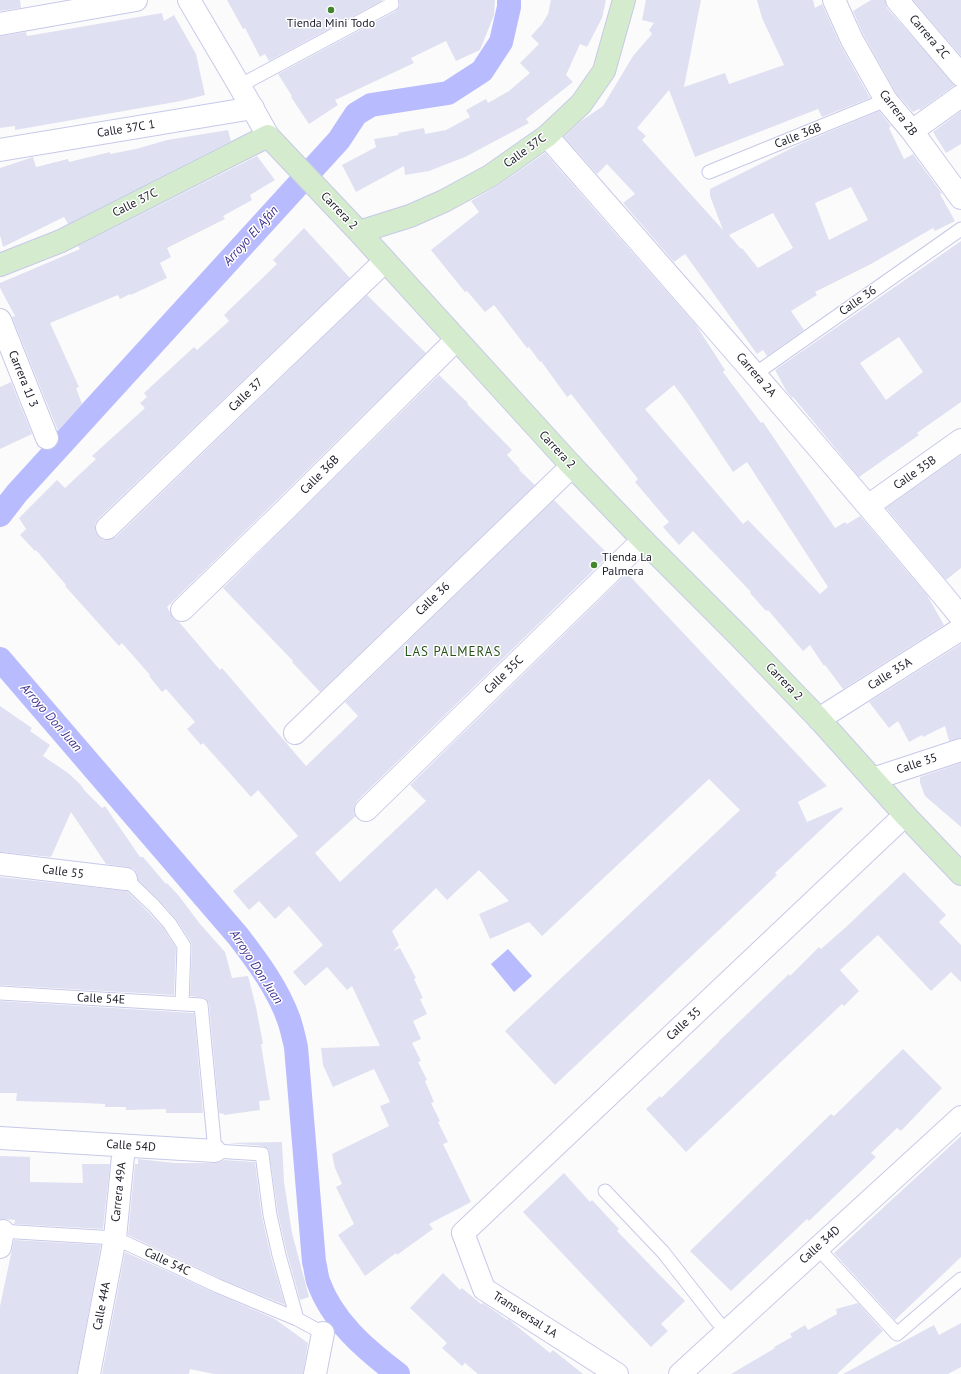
<!DOCTYPE html>
<html>
<head>
<meta charset="utf-8">
<style>
  body { margin:0 }
  canvas { display:block; background:#fbfbfb }
</style>
</head>
<body>
<canvas width="961" height="1374"></canvas>
<script>
const g = document.querySelector('canvas').getContext('2d');
g.lineJoin = 'round';
function fill(path, color) {
  g.fillStyle = color;
  g.fill(path, 'evenodd');
}
function stroke(path, color, width, dash) {
  g.strokeStyle = color;
  g.lineWidth = width;
  g.lineCap = dash ? 'butt' : 'round';
  g.setLineDash(dash || []);
  g.stroke(path);
}
function write(font, color, halo, rows, align = 'center') {
  g.font = font + ' "PT Sans",sans-serif';
  g.lineWidth = 3;
  g.setLineDash([]);
  g.textBaseline = 'middle';
  g.strokeStyle = halo;
  g.fillStyle = color;
  for (const [text, x, y, turn = 0] of rows) {
    g.save();
    g.translate(x, y);
    g.rotate((+turn || 0) * Math.PI / 180);
    g.textAlign = isNaN(turn) ? turn : align;
    if (halo) g.strokeText(text, 0, 0);
    g.fillText(text, 0, 0);
    g.restore();
  }
}
fill(new Path2D(`
  M508,949L532,976L514,992L491,964Z`), '#b9bbff');
stroke(new Path2D(`
  M0,515L17,493L339,140L356,114L371,105L448,93L482,71L501,42L509,7V0
  M0,659L238,936C258,962 278,989 289,1020C292,1029 294,1038 296,1047L314,1262C316,1268 316,1275 318,1281C332,1321 365,1349 398,1374`), '#b9bbff', 24);
fill(new Path2D(`
  M0,0H20L21,8L0,11Z
  M227,0H383L269,61L265,54L260,57L245,28L243,29Z
  M399,0H495L494,15L480,50L456,61L446,41L411,58L414,63L335,100L338,105L309,124L291,97L292,96L278,74L396,11L400,6Z
  M551,0H606L602,18L587,47L580,44L566,75L573,82L526,119L529,123L465,157L429,171L405,175L404,166L356,192L342,165L376,147L374,139L399,135L398,133L424,128L425,134L446,130L470,117L466,110L486,99L488,103L509,91L530,73L520,63L539,44L531,36L542,24L548,14Z
  M646,0H701L684,87L725,73L729,84L784,65L762,18L757,0H813L815,8L822,4L841,46L870,98L822,117L818,109L695,157L669,90L637,128L646,136L642,140L723,230L710,196V189L800,144L879,111L891,126L889,128L904,159L913,154L940,191L942,193L940,194L955,221L935,231L933,228L871,264L815,292L817,295L791,311L804,330L767,356L763,350L757,354L685,254L674,262L623,203L635,194L607,164L597,174L564,137L581,121L603,106L633,56L652,34L649,30L654,23L642,20ZM851,187L868,220L829,240L815,203ZM773,213L793,248L758,268L742,248L741,249L729,235Z
  M871,0H885L887,8L955,85L920,110L919,109L913,112L896,93L863,34L853,11Z
  M913,0H961V56Z
  M162,13L164,21L174,15L196,54L205,95L181,101L15,130V126L0,128V36L26,32L27,36Z
  M961,111V144L946,153L933,132Z
  M228,130L231,141L68,224L64,217L3,247L0,235V168L33,157L36,167L68,159L69,162L110,152V154L136,149L167,140Z
  M545,153L696,325L725,370L723,372L761,423L763,422L835,528L845,522L847,524L860,516L927,595L944,625L843,689L825,665L824,666L810,645L803,651L768,610L766,611L750,593L751,592L693,531L679,545L663,527L669,522L635,482L638,479L571,394L567,397L541,361L540,362L529,347L527,348L494,305L485,312L467,291L465,292L431,250L479,212L471,201L497,186ZM674,385L688,404L733,472L747,462L828,587L820,594L748,520L743,524L645,409Z
  M257,156L275,180L250,195L252,200L223,216L225,219L167,248L171,257L160,263L167,278L131,295L130,294L120,299L118,295L50,323L79,387L76,388L82,404L58,431L12,317L15,316L0,288V283L80,249L78,246Z
  M304,228L350,278L98,519L95,524V531L98,536L103,540H110L116,537L367,295L426,353L277,500L167,607L173,618L179,622L220,670L222,668L306,766L358,716L345,702L554,500L609,555L357,801L354,807V813L356,816L315,853L340,882L426,801L410,785L627,573L827,786L798,802L807,822L842,807L843,809L775,873L777,875L756,895L555,1085L505,1031L740,810L709,779L542,936L529,922L490,939L479,914L509,901L479,870L447,900L436,888L392,931L399,945L393,951L400,948L416,978L414,979L423,998L420,999L427,1014L413,1021L421,1039L412,1043L421,1061L418,1062L427,1080L425,1081L434,1102L431,1103L440,1121L438,1122L448,1142L443,1144L471,1202L429,1224L433,1229L397,1255L396,1253L365,1276L338,1235L354,1224L336,1187L342,1184L335,1168L332,1154L389,1126L380,1106L390,1102L374,1069L333,1087L323,1065L321,1048L380,1046L352,986L347,990L327,967L305,986L293,972L323,945L289,906L275,919L259,901L249,910L233,891L298,836L258,790L251,797L203,743L201,745L187,729L195,722L166,689L162,692L149,676L150,675L122,643L119,646L65,586L66,585L36,550L35,551L20,535L26,529L19,518L57,480L65,488L96,459L92,456L145,408L140,403L147,397L144,393L194,347L197,350L229,321L224,315L277,264L273,260Z
  M961,241V402L917,433L919,435L859,477L793,397L792,398L787,392L775,370ZM899,337L923,372L886,400L860,363Z
  M439,375L468,403L467,404L512,450L507,455L520,469L519,470L535,485L320,692L292,662L293,661L223,588Z
  M11,382L32,434L0,449V387Z
  M961,455V568L946,580L886,508Z
  M961,644V738L949,741L945,726L923,737L922,735L909,742L898,721L889,728L869,702Z
  M0,706L32,728L30,731L50,745L43,756L68,773L80,784L85,791L102,808L105,806L140,857H143L166,884L167,883L179,896L200,924L225,952L232,978L248,976L256,1007L263,1044H261L270,1100L259,1101L260,1110L224,1115V1114L219,1113L209,1004L205,998L190,996L192,946L191,942L176,919L160,901L138,880L137,874L134,869L127,867L106,864L71,812L51,857L0,852Z
  M961,763V827L925,796L920,783V777Z
  M904,872L946,915L939,922L961,945V982L951,972L931,991L878,935L840,970L859,991L844,1006L842,1004L686,1152L646,1109L660,1096L661,1098L719,1042V1041L789,974L790,976L819,947L821,949L846,927Z
  M0,877L127,891L148,912L164,929L176,948L174,995L0,985Z
  M0,1001L194,1013L203,1113H166V1109L126,1110V1107H105V1104L83,1103L16,1101L17,1093H0Z
  M903,1049L942,1088L901,1131L897,1128L871,1153L876,1157L833,1198L809,1221L807,1219L731,1291L690,1251L831,1114L834,1116Z
  M961,1136V1257L895,1320L834,1253Z
  M282,1142L284,1182L292,1233L309,1297L300,1300L287,1253L278,1214L269,1150L263,1146L227,1143Z
  M0,1156L30,1157V1182L83,1183L82,1164H110L103,1229L14,1224L15,1220L0,1219Z
  M138,1159L175,1163H214L220,1162L224,1160L255,1162L262,1217L271,1257L285,1305L221,1279L128,1235L135,1164H138Z
  M564,1173L590,1202L592,1200L619,1229L617,1231L685,1301L661,1324L668,1331L651,1347L523,1212Z
  M14,1240L101,1245L77,1374H0V1306Z
  M125,1252L215,1293L275,1319L308,1343L303,1374H214L190,1369L189,1374H102Z
  M443,1273L460,1290L462,1288L481,1304L483,1303L499,1314L507,1320L508,1319L550,1353L553,1350L583,1374H478L465,1363L462,1366L442,1348L447,1343L410,1308Z
  M858,1303L883,1331L837,1374H731L775,1348L774,1347L792,1337L790,1334L805,1325L808,1330L837,1314L836,1309Z
  M961,1323V1367L948,1374H843L934,1325L939,1335Z`), '#dfe1f2');
const lane = new Path2D(`
  M239,86L392,4L391,0
  M709,172L886,100
  M755,374L961,229
  M126,879L154,906L170,924L184,946L182,1003
  M0,993L201,1005L215,1151L262,1154L270,1215L279,1255L297,1319
  M605,1191L663,1252L717,1321L727,1331
  M0,1231L115,1238L218,1286L297,1319L323,1333
  M818,1248L897,1334L961,1279`);
const street = new Path2D(`
  M189,0C215,45 243,90 268,136
  M834,0L852,40L886,100L912,131L961,198
  M897,0L961,75
  M0,24L136,0
  M912,131L961,96
  M547,136C686,295 826,454 961,617
  M0,150L253,108
  M0,320L47,438
  M868,506L961,440
  M107,528L385,261
  M182,610L286,509L456,340
  M819,719L961,629
  M295,733L572,466
  M873,779L961,750
  M366,810L643,540
  M0,864L126,879
  M0,1138L215,1151
  M0,1247L3,1231
  M89,1374L115,1238L124,1146
  M315,1374L323,1333
  M617,1374L484,1289L463,1233L905,815
  M680,1374L961,1117`);
const secondary = new Path2D(`
  M359,232L410,216L444,201L490,176L547,136L581,104L604,71L624,0
  M0,265L61,241L268,136L359,232L572,466L643,540L739,636L819,719L905,815L961,874`);
stroke(lane, '#c7c9e9', 15);
stroke(street, '#c7c9e9', 24);
stroke(secondary, '#c7c9e9', 24);
stroke(lane, '#fff', 13);
stroke(street, '#fff', 22);
stroke(secondary, '#d4eccd', 22);
for (const [x, y, r, color] of [
  [331,10,4,"#41862a"],
  [594,565,4,"#41862a"]
]) {
  const dot = new Path2D();
  dot.arc(x, y, r, 0, 2 * Math.PI);
  g.fillStyle = color;
  g.fill(dot);
  stroke(dot, '#fff', 1.5);
}
write('12px', '#1a1b26', '#fff', [
  ["Tienda Mini Todo",331,24],
  ["Tienda La",602,558,"left"],
  ["Palmera",602,572,"left"]
]);
write('12px', '#1a1b26', '#fff', [
  ["Carrera 2C",929,37,49],
  ["Carrera 2B",898,113,53],
  ["Calle 37C 1",126,129,-9],
  ["Calle 36B",798,136,-22],
  ["Calle 37C",525,151,-36],
  ["Calle 37C",135,203,-27],
  ["Carrera 2",339,211,46],
  ["Calle 36",858,301,-35],
  ["Carrera 2A",756,375,49],
  ["Carrera 1J 3",23,379,68],
  ["Calle 37",246,395,-44],
  ["Carrera 2",557,450,47],
  ["Calle 35B",915,473,-35],
  ["Calle 36B",320,475,-45],
  ["Calle 36",433,599,-44],
  ["Calle 35A",890,674,-32],
  ["Calle 35C",504,675,-44],
  ["Carrera 2",784,682,46],
  ["Calle 35",917,764,-18],
  ["Calle 55",63,872,7],
  ["Calle 54E",101,999,3],
  ["Calle 35",684,1024,-43],
  ["Calle 54D",131,1146,4],
  ["Carrera 49A",119,1192,-84],
  ["Calle 34D",820,1245,-42],
  ["Calle 54C",167,1262,25],
  ["Calle 44A",102,1306,-79],
  ["Transversal 1A",525,1315,33]
]);
write('italic 13px', '#3e3290', '#fff', [
  ["Arroyo El Afán",251,236,-48],
  ["Arroyo Don Juan",51,718,49],
  ["Arroyo Don Juan",256,967,57]
]);
g.letterSpacing = '1px';
write('13px', '#265117', '#fff', [
  ["LAS PALMERAS",453,652]
]);
g.letterSpacing = '0px';
</script>
</body>
</html>
